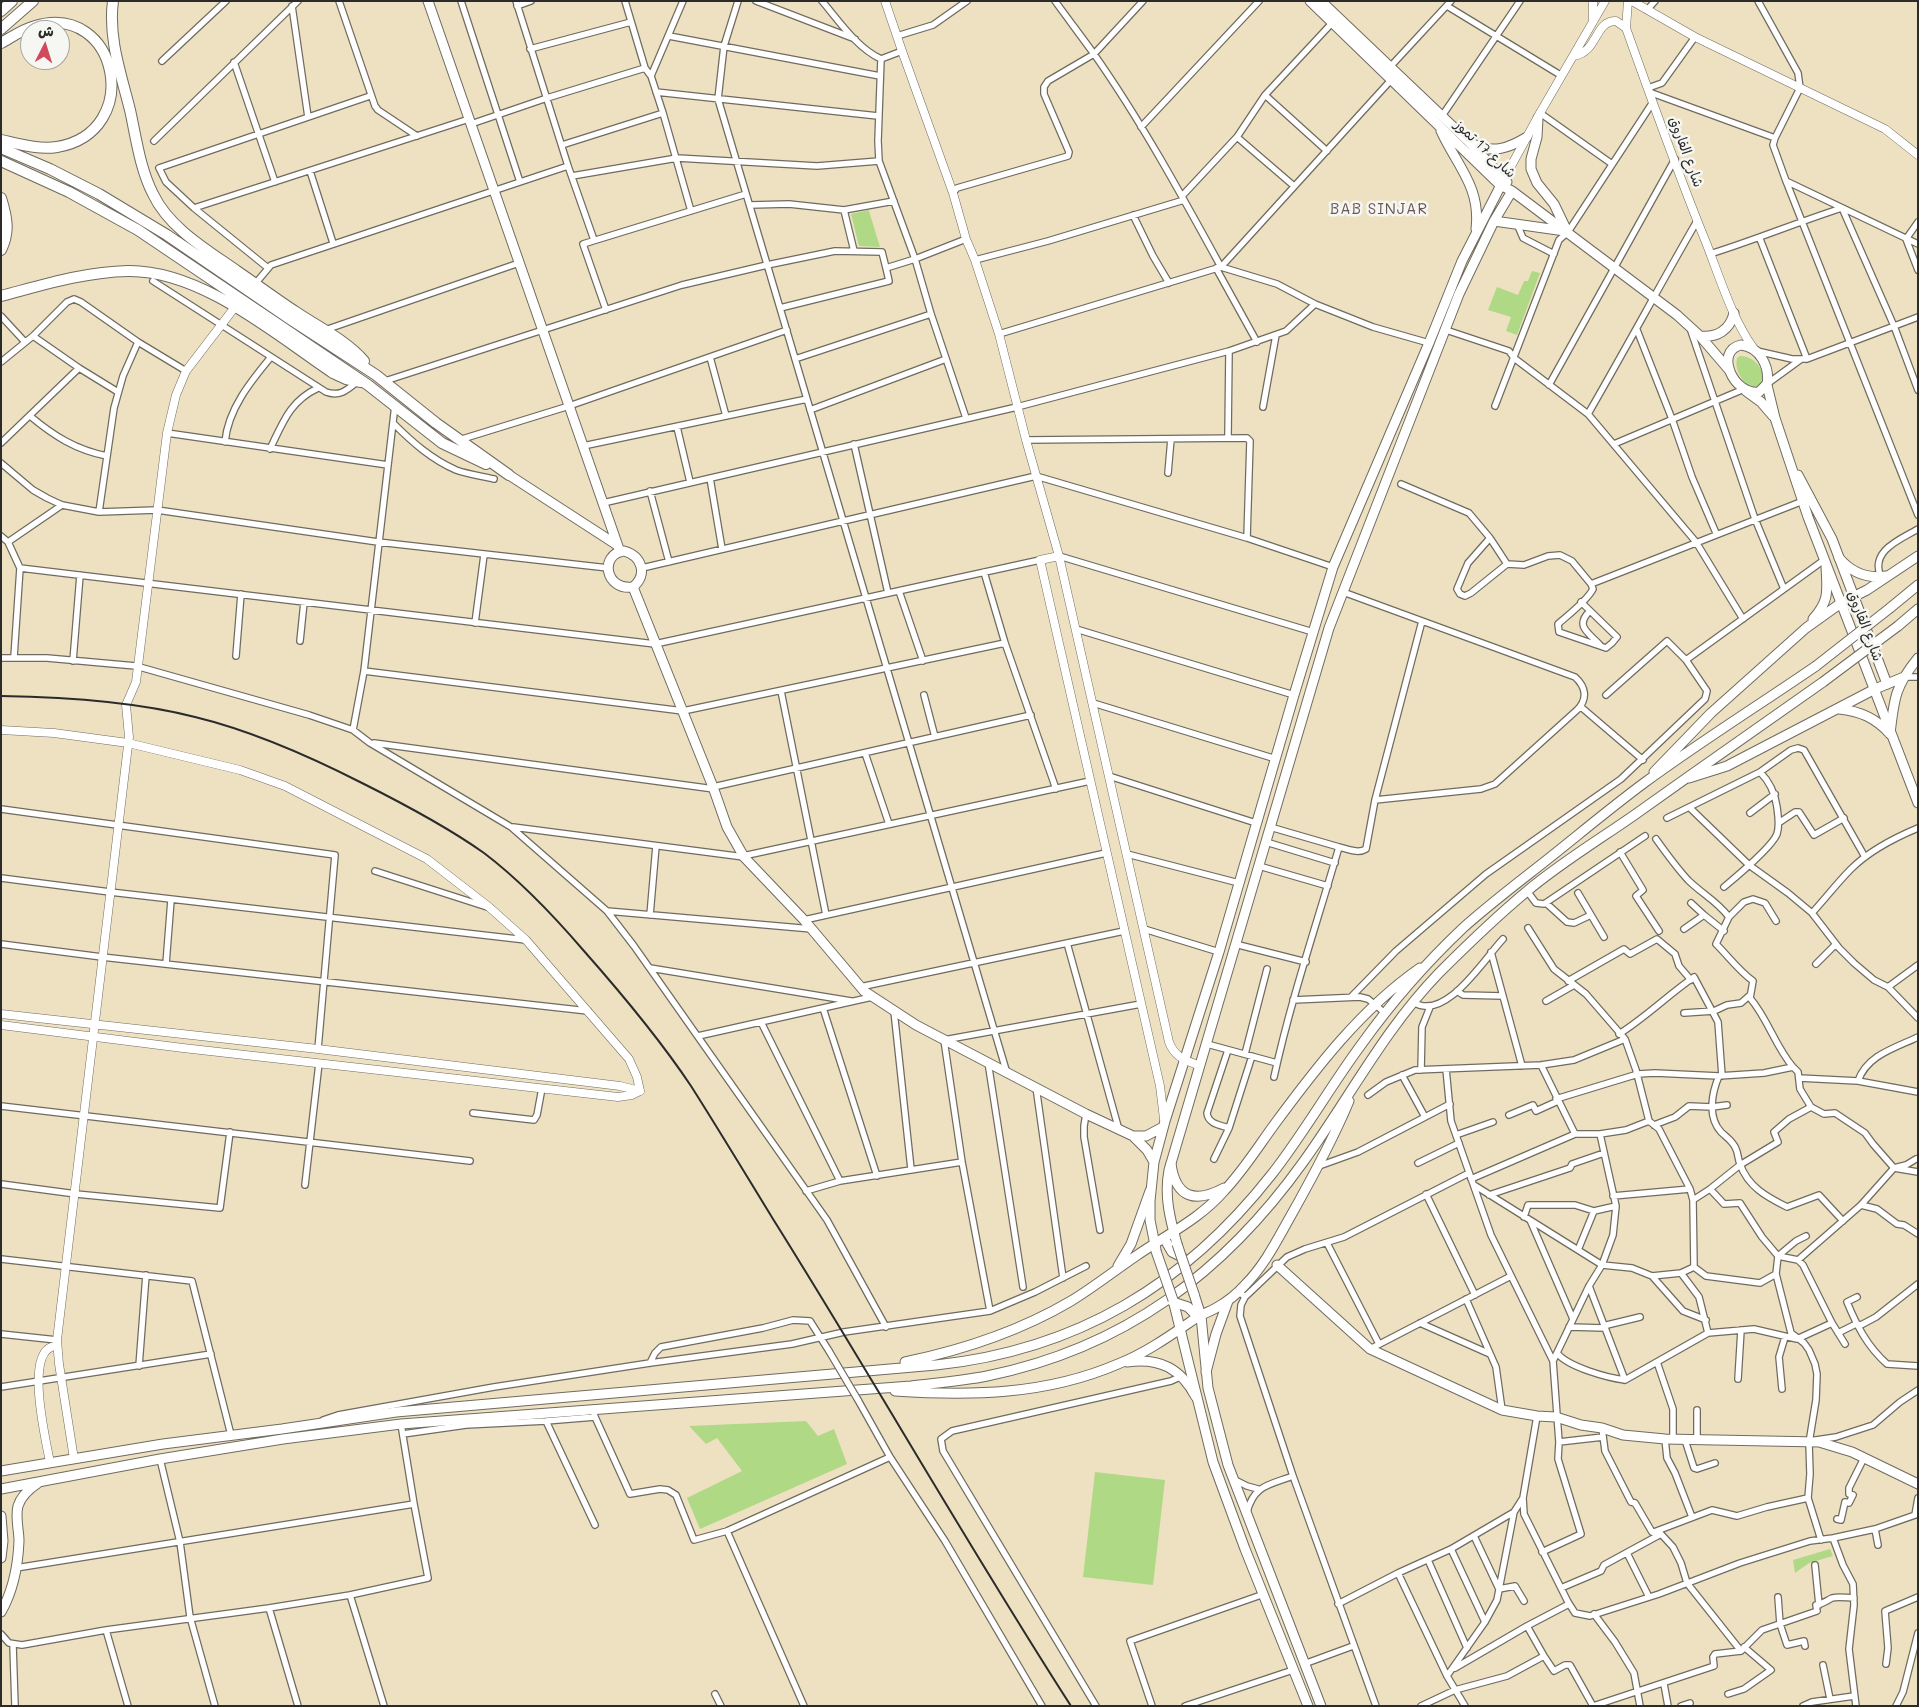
<!DOCTYPE html>
<html>
<head>
<meta charset="utf-8">
<style>
  body { margin:0 }
  #map { position:relative; width:1919px; height:1707px; overflow:hidden; background:#eee1c2; font-family:Mali,"Playpen Sans Arabic",sans-serif }
  canvas { display:block }
  .frame { position:absolute; inset:0; border:2px solid #2b2b2b; pointer-events:none }
  .north { position:absolute; left:20px; top:20px; width:50px; height:50px; box-sizing:border-box; background:#f6f6f2; border:1px solid #a5a5a2; border-radius:50%; rotate:5deg; font-size:14px; font-weight:700; line-height:20px; text-align:center; color:#2b2b2b }
  .north::after { content:''; display:block; margin:auto; width:18px; height:22px; background:#d1495b; clip-path:polygon(50% 0,100% 100%,50% 72%,0 100%) }
</style>
</head>
<body>
<div id="map">
<canvas width="1919" height="1707"></canvas>
<div class="frame"></div>
<div class="north">ش</div>
</div>
<script>
const g = document.querySelector('canvas').getContext('2d');
g.lineJoin = 'round';
function fill(path, color) {
  g.fillStyle = color;
  g.fill(path, 'evenodd');
}
function stroke(path, color, width, dash) {
  g.strokeStyle = color;
  g.lineWidth = width;
  g.lineCap = dash ? 'butt' : 'round';
  g.setLineDash(dash || []);
  g.stroke(path);
}
function write(font, color, halo, rows, align = 'center') {
  g.font = font + ' Mali,"Playpen Sans Arabic",sans-serif';
  g.lineWidth = 5;
  g.setLineDash([]);
  g.textBaseline = 'middle';
  g.strokeStyle = halo;
  g.fillStyle = color;
  for (const [text, x, y, turn = 0] of rows) {
    g.save();
    g.translate(x, y);
    g.rotate((+turn || 0) * Math.PI / 180);
    g.textAlign = isNaN(turn) ? turn : align;
    if (halo) g.strokeText(text, 0, 0);
    g.fillText(text, 0, 0);
    g.restore();
  }
}
fill(new Path2D(`
  M869,210V211L880,247L859,246L851,214Z
  M1532,271L1540,273L1517,335L1506,331L1511,317L1488,310L1497,287L1518,295L1524,281H1528Z
  M1740,356C1756,356 1770,374 1758,388H1750C1742,380 1734,370 1737,358Z
  M806,1421L818,1436L834,1429L847,1464L700,1529L687,1498L742,1471L717,1438L706,1444L689,1426Z
  M1095,1472L1165,1480L1153,1585L1083,1577Z
  M1830,1549L1833,1556L1809,1563L1795,1573L1793,1560Z`), '#afd984');
const minor = new Path2D(`
  M339,1L375,106L378,110L417,136
  M461,1L520,182
  M516,1L568,166L594,240
  M625,1L645,68L651,76L663,113L691,211
  M738,1L724,46L718,99L1006,1070
  M756,1L855,39
  M822,1C839,21 857,48 881,59
  M1055,1C1068,19 1081,36 1094,54C1141,121 1181,194 1221,267L1277,284L1315,304L1373,327L1429,343
  M1758,1L1798,73L1800,88L1775,138L1773,145L1786,181L1918,515
  M292,6L308,117
  M517,6L531,1
  M1447,6L1562,76
  M1647,10L1655,1
  M669,36L880,76
  M897,36L933,25L967,1
  M530,49L631,22
  M902,51L881,59L878,141L879,161L915,259L931,314L966,418
  M162,61L226,1
  M234,62L275,182
  M1390,67L1451,1
  M651,76L683,1
  M1648,88L1662,83L1695,37
  M656,92L878,116
  M1649,92L1775,138
  M1265,95L1327,151
  M1540,113L1612,164
  M1442,116L1520,1
  M471,124L547,98L645,68
  M1141,127L1259,1
  M1237,137L1294,186
  M154,141L298,1
  M562,145L663,113
  M310,171L333,243
  M572,176L677,158L817,166L879,161
  M1786,181L1918,244
  M953,193L957,188L1068,156L1069,152L1044,94V87L1048,81L1094,54L1143,1
  M1182,196L1237,137L1265,95L1332,23
  M750,205L789,204L844,210L894,201
  M194,208L469,119
  M1842,208L1894,326L1918,390
  M844,210L854,251
  M1133,215L1153,256L1169,283
  M1918,222L1906,239L1918,270
  M1517,224L1523,238L1554,254
  M1760,239L1807,359
  M1710,254C1755,240 1798,222 1842,208
  M975,260L1048,241L1184,200
  M268,268L194,208L166,182L159,168L370,96
  M1216,268L1257,342
  M153,281L326,392C340,397 347,390 358,381
  M255,284L271,265L568,166
  M780,308L889,281L886,268
  M606,310L583,244L746,194
  M1,316L25,342
  M1690,328L1755,519L1784,589
  M325,330L519,263
  M1446,330L1509,351L1514,358L1588,414L1696,542L1743,619
  M1637,330L1672,419L1692,477L1716,533
  M999,334L1221,267L1391,80
  M33,336L79,368L118,392
  M1757,351L1792,359H1807L1918,317
  M710,357L726,416
  M795,359L931,314
  M1,362L33,336L67,302L74,299L81,302L138,342L186,371
  M385,381L682,285L767,265L835,251L882,252L886,268L915,259L966,239
  M1767,384L1800,360
  M1549,385L1675,159
  M1495,406L1559,240L1568,232L1653,102
  M1263,407L1276,335
  M810,410L946,359
  M1588,414C1625,350 1660,285 1697,221
  M30,416C54,436 76,450 107,456
  M393,423C412,442 431,459 456,470C467,474 481,476 494,479
  M677,427L690,482
  M167,433L388,465
  M1228,437L1229,351
  M459,440L569,406L787,330
  M1026,440L1247,438L1250,441L1247,538
  M225,442C228,409 251,381 271,357
  M1,443L79,368
  M854,444L888,593
  M1614,444L1744,389
  M583,446L807,399
  M270,449C283,422 290,401 318,388
  M1,463L33,490L47,498L62,505L99,512L157,510L378,542L608,568
  M1168,473L1171,439
  M710,478L722,549
  M1401,484L1469,513L1490,538L1507,564L1524,565L1548,556L1560,555L1572,561L1591,584L1803,501
  M650,491L669,562
  M603,503L1017,407L1229,351L1286,331L1315,304
  M99,512L114,408L123,376L138,342
  M1,536L8,542L20,568L14,657
  M1490,538L1468,563L1457,589L1460,594L1465,596L1471,593L1507,564
  M8,542L62,505
  M1059,556L1313,632
  M20,568L655,644L1040,560
  M642,568L1036,476L1247,538L1333,567
  M984,572L1005,643L1056,789
  M1881,577C1869,551 1901,539 1918,529
  M899,591L923,661
  M1343,592L1575,677C1586,687 1588,699 1577,710L1495,784L1481,789L1375,800
  M1581,602L1617,637L1612,643L1606,648L1559,632L1558,624C1568,615 1587,601 1593,589L1591,584
  M1590,611C1574,626 1589,633 1600,645
  M475,623L484,555
  M1076,629L1294,695
  M300,641L304,602
  M236,656L241,594
  M1,658H47L136,666L309,715L353,730L370,743L511,827L607,911L634,946L827,1220L886,1327
  M1686,660L1824,560
  M73,661L80,575
  M364,671L683,711L1005,643
  M1904,677H1918
  M781,691L826,915
  M924,695L935,737
  M1093,703L1276,759
  M1581,707L1643,760
  M353,730L364,671L395,405
  M374,743L714,789
  M865,753L889,824
  M1109,776L1256,823
  M713,787L1031,715
  M1690,808L1749,865L1788,893L1812,913L1839,948L1854,963L1874,980L1888,987L1918,1018
  M1,809L335,855L318,1049
  M1750,813L1775,794
  M1667,818L1760,772L1791,750L1798,748L1804,750L1865,857
  M1780,822L1795,812H1799L1814,835L1844,818
  M513,827L744,857
  M1270,827L1339,847C1317,923 1291,999 1274,1077
  M1656,839C1666,853 1676,867 1688,880C1702,894 1716,900 1729,917L1716,944C1729,957 1739,971 1753,981L1750,998L1749,996L1741,1003L1727,1005L1714,1011L1684,1013
  M1266,842L1335,863
  M1339,847C1348,849 1358,854 1366,849L1375,800L1422,621
  M1620,852L1643,890L1636,896L1659,931
  M1127,854L1239,883
  M743,856L1090,781
  M1259,866L1328,886
  M375,871L487,907
  M1,878L110,892L526,940
  M1724,887C1736,877 1772,847 1777,834C1780,825 1778,817 1777,807C1775,793 1770,782 1760,772
  M1527,891L1536,903L1544,904L1645,836
  M1578,893L1604,937
  M1546,903L1567,922L1574,923L1591,915
  M607,911L812,929
  M1812,913C1825,899 1837,883 1851,869C1869,851 1894,838 1918,828
  M650,915L656,846
  M1704,915L1724,931
  M1729,917L1744,902L1753,899L1765,903L1776,921
  M804,920L1106,853
  M1528,928L1554,969L1586,994L1625,1039L1636,1070L1649,1121L1659,1129L1690,1189L1693,1200
  M1144,929L1219,952
  M1684,929L1704,915L1691,903
  M1067,943L1119,1130
  M1,944L102,957L588,1011
  M1235,944L1306,962
  M1491,952L1522,1066
  M166,964L171,900
  M1816,964L1836,944
  M650,968L851,1001
  M1568,981L1624,949L1630,954L1657,939L1675,954L1679,966L1691,980
  M860,987L1124,931
  M1888,987L1918,965
  M1457,991L1463,995L1503,996
  M1351,997L1396,951L1486,874L1621,779L1705,699L1707,691L1686,660L1667,641L1606,695
  M1750,998C1768,1019 1775,1046 1793,1067
  M1293,1000L1360,997L1368,999L1385,1013
  M1546,1001L1574,985
  M1413,1002C1445,1023 1484,959 1503,939
  M823,1008L877,1176
  M894,1011L911,1169
  M761,1022L840,1181
  M1619,1034C1646,1017 1668,995 1694,977L1718,1022L1722,1076
  M698,1036L872,997
  M1207,1044L1277,1063
  M1228,1050L1207,1113C1208,1124 1220,1125 1229,1128
  M1245,1054L1267,969
  M988,1062L1023,1287
  M1541,1065L1575,1134
  M1446,1069L1451,1121L1491,1235L1553,1361
  M1421,1070L1422,1027L1430,1007
  M1402,1075L1425,1117
  M1719,1076C1712,1092 1707,1117 1721,1132C1726,1137 1733,1141 1736,1149C1738,1153 1738,1159 1740,1164C1748,1187 1767,1197 1787,1207L1819,1195L1843,1221
  M1799,1078L1858,1081L1918,1092
  M1858,1081C1867,1055 1895,1048 1918,1037
  M1036,1087L1063,1278
  M1368,1095L1386,1082L1415,1070L1541,1065L1574,1060L1625,1039
  M1556,1099L1638,1074L1655,1073L1719,1076L1764,1073L1793,1067L1798,1072L1800,1089L1811,1107L1789,1119L1774,1132L1778,1142L1740,1165L1710,1189L1693,1200L1694,1267
  M1,1106L470,1161
  M1811,1107L1824,1114L1835,1113L1865,1133L1873,1144L1894,1168L1906,1165L1916,1159
  M473,1113L534,1120L537,1115L542,1088
  M1086,1114L1084,1126V1137L1100,1230
  M1509,1115L1533,1105L1536,1111L1558,1101
  M1654,1125L1675,1117L1689,1106L1712,1107L1727,1105
  M1456,1135L1493,1122
  M1214,1159L1229,1128L1252,1056
  M1418,1163L1459,1143
  M1319,1166L1358,1152L1450,1104
  M1471,1179L1575,1134H1600L1626,1130L1649,1121
  M1,1184L76,1194L220,1208L230,1132
  M305,1185L319,1063
  M1474,1185L1602,1265L1632,1268L1652,1276L1681,1273L1694,1267L1706,1276L1760,1283L1776,1274L1791,1333L1804,1343L1809,1350L1815,1364L1817,1374L1816,1400L1809,1443L1810,1474L1808,1498
  M1710,1189L1724,1204L1740,1203L1762,1237L1778,1256L1776,1274
  M806,1191L840,1181L962,1162
  M1426,1194L1475,1295
  M1489,1195L1570,1168L1572,1164L1604,1153
  M1613,1196L1690,1189
  M1861,1205L1894,1168L1918,1172
  M1524,1217L1528,1205H1575L1594,1211
  M1530,1220L1573,1319
  M1806,1236L1796,1241L1778,1256L1798,1260L1803,1265L1832,1323L1845,1344
  M1327,1243L1379,1344
  M1578,1250L1594,1211L1616,1206
  M1,1259L192,1281L231,1435
  M1798,1260L1861,1205L1877,1209L1897,1224L1904,1225L1918,1234
  M1681,1273L1699,1297L1708,1333
  M1652,1276L1683,1311L1706,1320
  M1589,1286L1625,1380
  M1238,1291L1245,1297L1241,1305L1240,1316L1293,1476L1376,1706
  M1245,1297L1287,1257L1305,1249L1344,1237L1469,1173
  M1857,1297L1847,1302C1857,1326 1867,1346 1887,1364L1918,1366
  M1466,1299L1496,1367L1502,1410
  M990,1311L962,1162L944,1040L1141,1004
  M1420,1323L1490,1354
  M1569,1327L1605,1328L1607,1325L1640,1317
  M1838,1333L1856,1324L1861,1325L1876,1317L1918,1284
  M1,1334L57,1340
  M1370,1349L1511,1276
  M1557,1353C1568,1367 1608,1378 1625,1380L1708,1333L1754,1329L1797,1339L1832,1323
  M1657,1362L1673,1409V1439
  M650,1363L655,1353L661,1347L763,1328L793,1320L810,1321L829,1351
  M139,1366L146,1275
  M1738,1379L1741,1330
  M1,1387L211,1354
  M1782,1389L1779,1357L1785,1337
  M858,1400L890,1457L945,1541L1042,1706
  M593,1410L595,1417L630,1494L660,1489L668,1490L676,1495L694,1540L727,1531L890,1457
  M1697,1410V1440
  M323,1420L338,1415L494,1387L650,1363L792,1344L844,1332L990,1311L1035,1292L1086,1266
  M546,1421L595,1417
  M1602,1428L1605,1451L1631,1502L1635,1503L1652,1532L1661,1534L1673,1547L1681,1563L1687,1583L1741,1651
  M403,1434L466,1425L546,1421L595,1525
  M1665,1439L1667,1458L1675,1473L1692,1517
  M1685,1440L1694,1468L1697,1469L1715,1463
  M1816,1440L1836,1437L1873,1425L1900,1402L1918,1390
  M1559,1442L1603,1437
  M160,1459L180,1542L190,1617L215,1706
  M1235,1480L1247,1486L1258,1489
  M1523,1498L1524,1514L1568,1602L1575,1613L1590,1616L1659,1594L1740,1563L1810,1541L1833,1538L1875,1529L1918,1514
  M1247,1512C1254,1485 1269,1485 1293,1476
  M1915,1515L1918,1498
  M1837,1519L1841,1520L1845,1502L1849,1503L1853,1495L1849,1494V1488L1864,1458
  M1875,1529L1878,1545
  M727,1531L804,1706
  M1654,1532L1712,1510L1737,1516L1767,1507L1808,1498L1821,1540
  M1474,1536L1499,1589L1515,1586L1524,1601
  M1833,1538L1843,1565L1853,1584L1854,1605L1849,1649L1856,1706
  M1451,1549L1485,1622
  M1542,1552L1581,1534L1558,1459L1559,1442L1553,1361L1589,1286L1602,1265L1613,1235L1616,1206L1600,1134
  M1627,1553L1649,1597
  M1428,1560L1467,1648
  M1815,1565L1819,1605
  M16,1568L414,1504
  M1398,1573L1447,1676L1465,1706
  M1561,1588L1601,1571L1604,1565L1661,1534
  M350,1595L384,1706
  M1778,1597L1780,1624L1787,1645L1804,1641L1805,1646
  M1338,1604L1398,1573L1451,1549L1514,1512
  M269,1608L298,1706
  M1594,1614L1615,1642L1634,1673L1640,1706
  M106,1630L128,1706
  M1,1634L9,1643L22,1645L106,1630L269,1608L350,1595L428,1578L414,1504L401,1424
  M13,1645L15,1706
  M1544,1656L1554,1671L1565,1665H1570L1593,1706
  M1304,1664L1353,1646
  M1886,1664L1888,1648L1885,1611L1918,1597
  M1823,1665L1830,1699
  M1455,1668L1527,1626
  M1447,1676L1485,1622L1497,1600L1514,1512L1523,1498L1537,1416
  M1664,1684L1668,1706
  M715,1694L721,1706
  M1728,1694L1744,1689L1771,1670L1744,1647
  M1096,1706L943,1451L941,1439L952,1431L1171,1381L1182,1376
  M1152,1706L1130,1641L1264,1594
  M1185,1706L1293,1670
  M1421,1706L1455,1690L1507,1676L1544,1656L1527,1626L1569,1604
  M1593,1706L1714,1666L1713,1657L1715,1654L1741,1651L1762,1630L1817,1611L1816,1605C1823,1604 1826,1601 1832,1598C1838,1596 1847,1598 1854,1598
  M1681,1706L1690,1703
  M1803,1706L1812,1702L1854,1696
  M1896,1706L1903,1692L1918,1633`);
const tertiary = new Path2D(`
  M885,1L902,51L953,193L966,239L975,260L999,334L1026,440L1059,556L1169,1042C1175,1058 1186,1060 1200,1066
  M1593,1V19
  M1632,1L1695,37L1885,129L1918,155
  M1626,28L1628,1
  M1574,56C1599,51 1594,21 1616,21L1626,28C1652,101 1678,174 1707,245C1721,281 1732,318 1754,349
  M1504,179L1540,113L1605,1
  M1059,556L1040,560L1160,1086L1164,1119
  M1,730L54,733L128,743L240,770L285,786L427,859L489,907L526,940L629,1059L637,1077L640,1091
  M1,1014L318,1049L620,1086L640,1091
  M1,1025L183,1048L618,1097L632,1095L640,1091
  M74,1459L59,1364L57,1340L129,737L126,705L136,682L167,433L176,395L186,371L235,307
  M50,1463C47,1444 22,1346 57,1346`);
const secondary = new Path2D(`
  M428,1L620,552
  M1310,1L1500,185L1512,191L1677,315L1700,336L1730,371
  M1321,1L1467,140L1507,182
  M1538,118L1537,137L1531,159V169L1537,183L1554,204L1566,229
  M1441,131C1457,166 1481,187 1476,229
  M1473,144C1493,154 1509,148 1527,137
  M1494,221L1565,231
  M1700,336C1717,338 1730,330 1734,313
  M1741,345C1760,347 1770,367 1767,384L1759,392C1733,395 1714,351 1741,345Z
  M1767,385L1775,418L1808,517L1918,803
  M1746,391L1761,402L1773,416
  M509,475L617,545
  M1798,475L1832,539L1887,684
  M624,551C642,556 648,575 633,587C605,591 599,554 624,551Z
  M633,587L713,787L727,827L744,857L804,920L864,991L916,1025L1086,1114L1133,1136L1147,1150L1154,1162
  M1133,1136H1146L1163,1127
  M1164,1238L1172,1252L1182,1257
  M1177,1244C1170,1219 1164,1196 1169,1170L1329,628L1459,294L1494,221L1512,191
  M1156,1250L1150,1220V1201L1154,1162L1165,1121L1219,952L1294,695L1333,567L1429,343L1462,261L1504,179
  M1277,1265L1370,1349L1502,1410L1537,1416L1556,1417L1581,1425L1602,1428L1623,1435L1665,1439L1819,1442L1852,1452L1918,1484
  M1194,1294L1201,1316L1208,1388L1228,1465L1321,1706
  M1173,1300L1213,1462L1245,1549L1308,1706`);
const primary = new Path2D(`
  M1839,558C1851,572 1867,579 1886,576
  M1890,608L1918,585
  M1813,619C1830,600 1827,591 1826,566
  M1898,626L1918,609
  M1839,709C1860,711 1876,718 1890,734
  M1890,734C1894,699 1895,686 1918,658
  M1654,772L1711,713L1806,628L1841,603L1867,590L1918,556
  M1689,778L1727,766L1875,689L1904,677
  M1171,1164C1176,1199 1196,1203 1224,1188
  M1118,1266L1131,1244L1150,1191
  M1173,1302L1188,1307L1198,1317
  M905,1362C963,1350 1020,1331 1071,1301C1094,1287 1114,1271 1136,1256C1166,1235 1200,1219 1224,1191C1243,1171 1258,1147 1274,1125C1316,1068 1361,1009 1420,968
  M1127,1362C1160,1357 1181,1369 1196,1397
  M1206,1372L1216,1334L1228,1301
  M895,1391C971,1396 1046,1395 1118,1364C1146,1353 1171,1335 1196,1318C1202,1314 1209,1312 1216,1308C1227,1302 1237,1294 1245,1285C1264,1266 1276,1242 1289,1219C1311,1180 1332,1142 1349,1101
  M1,1471L163,1444L282,1429L396,1412L936,1365C1077,1350 1185,1285 1272,1174C1304,1133 1330,1087 1361,1045C1391,1003 1426,963 1463,928C1492,902 1523,879 1553,855C1583,831 1613,806 1644,783C1700,742 1759,705 1816,666
  M1,1489L160,1459L283,1439L401,1424L911,1386C936,1383 962,1381 987,1376C1124,1348 1224,1273 1304,1161C1350,1097 1384,1030 1439,973C1467,945 1496,917 1526,892C1559,864 1597,841 1633,816C1696,771 1759,727 1823,682
  M1,1516L3,1541L1,1558
  M1,1612C13,1591 18,1566 19,1541C19,1530 15,1517 18,1506C21,1496 29,1489 38,1483`);
const trunk = new Path2D(`
  M113,1C108,38 121,74 130,110C136,137 140,169 153,194C169,228 207,250 237,271C256,284 276,299 296,312C318,327 346,340 364,361
  M1,11L12,1
  M1,29L33,1
  M1,43C12,37 23,29 35,26C118,1 145,132 57,147C39,150 19,144 1,140
  M1,148L50,169L99,194L167,235L290,319L376,375L436,423L509,475
  M1,161L69,192L138,230L368,385L442,443L486,464
  M1,198C7,217 10,232 1,250
  M1,296C43,285 84,272 128,271C201,270 275,334 333,373L346,379L361,382`);
stroke(minor, '#6f6b60', 8);
stroke(tertiary, '#6f6b60', 9);
stroke(secondary, '#6f6b60', 11);
stroke(primary, '#6f6b60', 11);
stroke(trunk, '#6f6b60', 12);
stroke(minor, '#fff', 5.5);
stroke(tertiary, '#fff', 8);
stroke(secondary, '#fff', 9);
stroke(primary, '#fff', 9);
stroke(trunk, '#fff', 10);
stroke(new Path2D(`
  M1,696C65,697 133,701 195,717C253,731 309,756 362,783C404,804 446,826 484,853C521,881 554,916 584,951C622,994 659,1038 691,1086C719,1130 746,1175 773,1219C874,1380 968,1546 1071,1706`), '#2b2b2b', 2);
const minorBridge = new Path2D(`
  M829,1351L858,1400`);
const secondaryBridge = new Path2D(`
  M1177,1244L1194,1294
  M1156,1251L1173,1300`);
const primaryBridge = new Path2D(`
  M1816,666L1890,608
  M1823,682L1898,626`);
stroke(minorBridge, '#6f6b60', 8, []);
stroke(secondaryBridge, '#6f6b60', 11, []);
stroke(primaryBridge, '#6f6b60', 11, []);
stroke(minorBridge, '#fff', 5.5);
stroke(secondaryBridge, '#fff', 9);
stroke(primaryBridge, '#fff', 9);
write('14px', '#2b2b2b', '#f6f6f2', [
  ["شارع 17 تموز",1485,149,43],
  ["شارع الفاروق",1686,152,70],
  ["شارع الفاروق",1865,626,69]
]);
g.letterSpacing = '1px';
write('15px', '#6a5856', '#f6f6f2', [
  ["BAB SINJAR",1379,209]
]);
g.letterSpacing = '0px';
</script>
</body>
</html>
